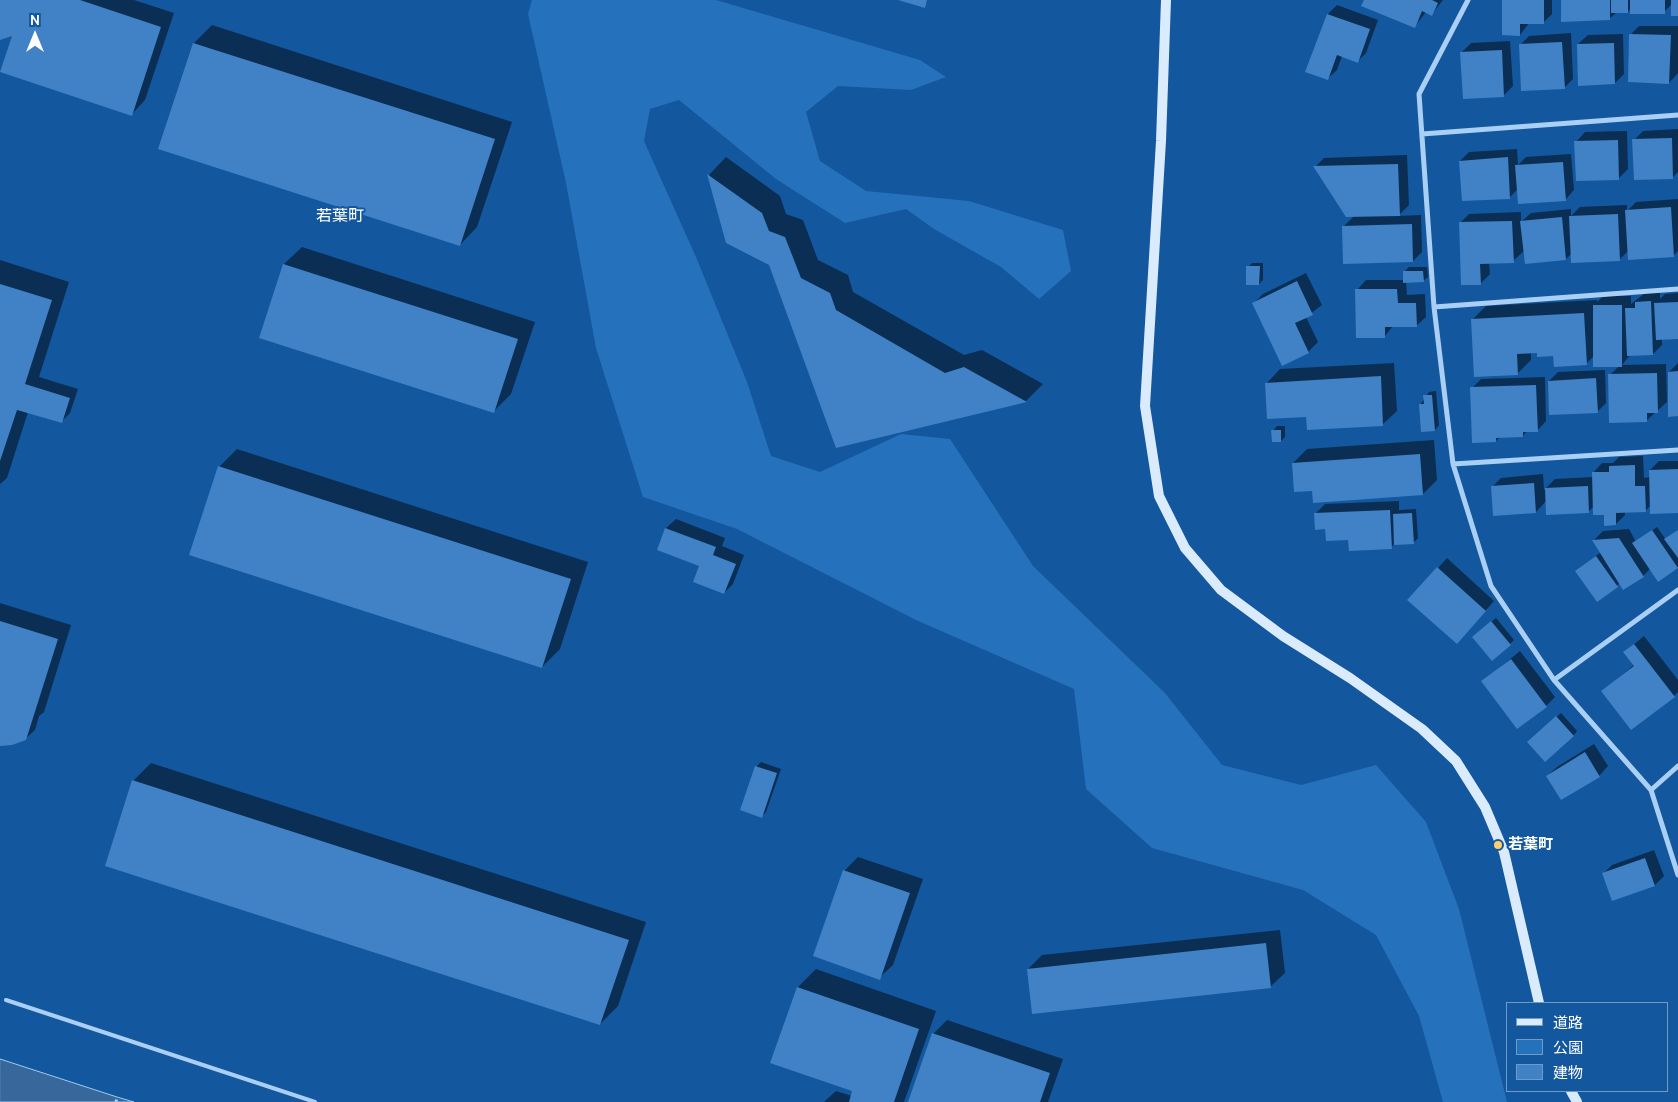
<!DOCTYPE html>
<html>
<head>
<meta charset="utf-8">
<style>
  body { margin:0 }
  #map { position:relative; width:1678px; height:1102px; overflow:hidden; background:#13579e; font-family:Cabin,"Noto Sans JP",sans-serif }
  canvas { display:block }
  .legend { position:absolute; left:1506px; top:1002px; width:162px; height:90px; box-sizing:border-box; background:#13579e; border:1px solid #719ac5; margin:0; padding:6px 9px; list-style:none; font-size:15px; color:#fff }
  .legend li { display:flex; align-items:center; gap:10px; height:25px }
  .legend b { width:25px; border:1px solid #719ac5 }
  .north { position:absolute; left:10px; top:10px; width:50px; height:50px; -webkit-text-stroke:4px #13579e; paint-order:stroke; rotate:0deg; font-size:14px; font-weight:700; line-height:20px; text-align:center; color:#fff }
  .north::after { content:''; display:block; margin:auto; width:18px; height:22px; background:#fff; clip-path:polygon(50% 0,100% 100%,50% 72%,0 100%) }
</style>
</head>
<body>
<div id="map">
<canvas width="1678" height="1102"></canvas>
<ul class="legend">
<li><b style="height:6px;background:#daebfd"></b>道路</li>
<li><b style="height:14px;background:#2671bc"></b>公園</li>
<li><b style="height:14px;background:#4082c5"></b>建物</li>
</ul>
<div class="north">N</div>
</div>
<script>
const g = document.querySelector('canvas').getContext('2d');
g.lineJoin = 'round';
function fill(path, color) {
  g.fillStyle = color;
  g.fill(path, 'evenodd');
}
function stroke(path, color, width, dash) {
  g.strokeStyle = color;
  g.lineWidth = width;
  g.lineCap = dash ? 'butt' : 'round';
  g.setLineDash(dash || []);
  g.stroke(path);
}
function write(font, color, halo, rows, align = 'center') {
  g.font = font + ' Cabin,"Noto Sans JP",sans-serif';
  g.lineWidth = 4;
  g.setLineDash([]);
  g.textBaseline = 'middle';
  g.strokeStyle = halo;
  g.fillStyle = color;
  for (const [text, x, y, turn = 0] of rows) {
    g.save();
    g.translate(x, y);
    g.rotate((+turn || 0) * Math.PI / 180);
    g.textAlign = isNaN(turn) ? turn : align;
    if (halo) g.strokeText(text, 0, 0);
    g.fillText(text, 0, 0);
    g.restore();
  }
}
fill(new Path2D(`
  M532,0H716L920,60L946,77L911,90L838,86L806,112L820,161L866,191L969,201L1063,230L1071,271L1039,299L1001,267L934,229L906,209L845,223L776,179L679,100L650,109L644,141L696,257L747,382L771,456L820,472L901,434L950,439L1033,566L1165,693L1222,765L1301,785L1376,765L1426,822L1459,909L1507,1102H1443L1419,1016L1376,935L1303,890L1152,848L1086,789L1074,689L916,620L737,529L643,497L596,348L566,183L528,14Z`), '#2671bc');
const water = new Path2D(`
  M0,1059L117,1097L134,1102H0Z`);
fill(water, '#38689b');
stroke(water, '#9ccbf7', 1);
fill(new Path2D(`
  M0,0H134L174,13L145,100L132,114L14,34L0,39Z
  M1365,0H1443L1432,14L1426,12L1415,26Z
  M1503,0H1552V14L1543,23H1529L1520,35Z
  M1562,0H1678V15L1672,4L1664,12L1631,8L1628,12H1617L1609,19Z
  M1337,5L1378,20L1366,53L1357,62L1342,56L1337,70L1327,79L1307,72L1328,14Z
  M212,25L512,122L477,227L460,245L194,43Z
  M1639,26H1678V73L1669,83L1630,35Z
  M1571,33L1573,79L1564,88L1520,45L1529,36Z
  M1623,34L1624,74L1615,83L1578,44L1588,35Z
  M1510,41L1513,86L1504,95L1462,52L1471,43Z
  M1678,129V172L1672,178L1634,140L1643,131Z
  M1627,131L1628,169L1619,178L1576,142L1585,132Z
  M1517,149L1518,165L1526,157L1571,154L1574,190L1565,200L1518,189L1510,197L1460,161L1469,152Z
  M1407,155L1409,205L1398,216L1421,215L1422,252L1413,261L1343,227L1354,216L1315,167L1324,158Z
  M726,157L780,196L786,214L803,220L818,260L848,275L853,292L964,355L982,350L1043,384L1026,401L837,447L770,264L728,242L709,175Z
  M1678,199V251L1673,256L1629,250L1619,260L1572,253L1566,259L1525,250L1513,261L1489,262L1490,274L1480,284L1460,223L1469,214L1521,212V222L1531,213L1571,209V216L1580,207L1627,205V211L1636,202Z
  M302,247L535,322L511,394L493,412L284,264Z
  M0,260L69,282L39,377L78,389L70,413L61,422L28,412L7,478L0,484Z
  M1252,263H1263V280L1259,284L1248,267Z
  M1409,267H1427L1428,277L1423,281H1406L1407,295L1425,294L1426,317L1416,326H1393L1384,337L1357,290L1366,280H1404V272Z
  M1306,273L1322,305L1306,317L1318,342L1308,352L1283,364L1254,303L1263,294Z
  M1645,293H1660V299L1665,294L1678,293V338L1662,339V345L1653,354H1631L1622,365L1666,364L1667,402L1646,421L1610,375L1619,366L1594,356L1586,364L1555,355L1531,352V360L1517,374L1472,320L1486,306L1597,300V302L1603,296H1631V304Z
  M1394,363L1397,411L1383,424L1267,383L1280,369Z
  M1678,363V415L1669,372Z
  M1605,370L1606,403L1597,412L1549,381L1558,372Z
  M1545,377L1546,421L1537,431H1527L1523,436L1500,437L1496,441L1472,388L1481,379Z
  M1436,391L1439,425L1435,430L1420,405L1429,392Z
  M1277,426H1285V437L1281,441L1273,431Z
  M1434,440L1437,480L1423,494L1293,463L1307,449Z
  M237,449L588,562L560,649L542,667L219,467Z
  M1643,456L1644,478L1650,477V470L1659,461H1678V512L1651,505L1645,511H1625V515L1616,524L1594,506L1588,512L1546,501L1536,512L1492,487L1501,478L1543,474L1544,490L1555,479L1593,477V473L1602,463H1613L1619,457Z
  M1399,501V510L1416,509L1418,538L1413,543H1395L1391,548L1349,539L1327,528L1316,513L1325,504Z
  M676,519L725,538L722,546L744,555L733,584L724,593L701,565L658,549L666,528Z
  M1657,527L1666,540L1678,530V567L1659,580L1651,568L1643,576L1620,583L1598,600L1577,571L1601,552L1594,540L1603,531L1629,529L1636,542Z
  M1447,558L1494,601L1466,633L1409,600Z
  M0,603L71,625L44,712L39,716L35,730L25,739L0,745Z
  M1496,618L1514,640L1510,644L1478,633Z
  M1644,636L1678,680V692L1674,696L1603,691L1634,665L1625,652Z
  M1520,651L1555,697L1546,706L1483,681Z
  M1561,713L1577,731L1573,736L1533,738Z
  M1594,744L1608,766L1599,776H1547L1557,767Z
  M761,762L781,769L766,812L762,816L742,809L757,766Z
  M151,763L646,922L618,1006L600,1024L133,781Z
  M1654,850L1664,876L1655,885L1603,874L1612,865Z
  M858,857L923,879L893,965L879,978L844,871Z
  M1280,930L1285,973L1271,986L1033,1012L1028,969L1042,955Z
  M816,969L936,1011L904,1102H824L836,1091L852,1096L854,1091L772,1062L798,987Z
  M947,1020L1063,1059L1048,1102H910L933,1034Z`), '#0007');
fill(new Path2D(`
  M0,0H80L161,27L132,116L0,72L12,36L0,40Z
  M898,0H927L925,8Z
  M1364,0H1432L1438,3L1432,16L1422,11L1415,28L1361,6Z
  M1502,0H1544V24H1520V36L1502,35Z
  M1561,0H1610V20L1561,22Z
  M1611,0H1628V13H1611Z
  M1630,0H1665V14H1630Z
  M1671,0H1678V16H1671Z
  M1327,14L1370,29L1358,63L1337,55L1328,80L1305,72Z
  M1629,34L1671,35L1669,84L1628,82Z
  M1562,42L1565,89L1521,91L1519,44Z
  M193,43L495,139L460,246L158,149Z
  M1614,43L1615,84L1578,86L1577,44Z
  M1502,50L1504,97L1463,99L1460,52Z
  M1672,138L1673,179L1634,180L1632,139Z
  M1618,140L1619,180L1576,181L1574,141Z
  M1508,157L1510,199L1462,201L1459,161Z
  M1563,162L1566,201L1518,204L1515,165Z
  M1398,164L1400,216L1346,217L1313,166Z
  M707,174L762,213L769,231L785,237L801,278L830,293L836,310L945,373L964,367L1027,402L836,448L769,265L726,243Z
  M1671,207L1674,257L1628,260L1625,210Z
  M1618,214L1620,261L1571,263L1569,216Z
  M1562,217L1566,260L1525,264L1520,221Z
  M1512,221L1514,263L1480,264L1481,285H1461L1459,222Z
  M1412,224L1413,262L1343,264L1342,226Z
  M283,264L518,339L494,413L259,338Z
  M1246,266H1260L1259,285H1246Z
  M1403,271H1423L1424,282L1403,283Z
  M1297,281L1313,315L1295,323L1309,353L1282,366L1252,303Z
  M0,284L52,300L25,384L70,398L62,423L17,410L0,461Z
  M1355,289H1397L1398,303H1416L1417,327H1385V338H1356Z
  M1651,301L1653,355L1627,356L1625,308H1635V302Z
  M1678,302V339L1656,340L1654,303Z
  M1593,305H1622V367H1593Z
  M1584,313L1587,365L1554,367L1553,356L1537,357V353L1517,354L1518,375L1474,377L1471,319Z
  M1678,371V416L1668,417V372Z
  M1657,373L1658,413H1647V422L1609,423L1608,374Z
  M1381,376L1383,426L1307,430L1306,417L1267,419L1265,383Z
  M1596,378L1598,413L1549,415L1548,381Z
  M1536,385L1538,432H1523V437L1496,438V442L1472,443L1470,387Z
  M1423,395H1432L1435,431L1421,432L1419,404H1424Z
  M1271,430H1281V442H1272Z
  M1420,454L1423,495L1313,503L1312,491L1294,492L1292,463Z
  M1635,465V486H1645L1646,512L1616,513V525L1604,526V515H1593L1592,472H1609V466Z
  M218,466L571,579L542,668L189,555Z
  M1678,469V513L1650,514L1649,470Z
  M1534,483L1536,513L1493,516L1491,486Z
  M1588,486L1589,513L1546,515L1545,488Z
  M1390,510L1392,549L1349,551L1348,540L1326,541L1325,529L1315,530L1314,513Z
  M1412,513L1414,544L1394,545L1393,514Z
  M665,528L716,547L713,555L736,564L724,594L693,582L699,566L657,550Z
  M1652,530L1678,568L1658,582L1632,543Z
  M1678,530V558L1664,539Z
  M1619,538L1644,577L1623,590L1592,540Z
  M1596,556L1618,587L1597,602L1575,571Z
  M1437,567L1486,611L1457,644L1407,600Z
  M0,621L58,639L26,740L12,745L0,746Z
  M1491,621L1511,645L1492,661L1472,637Z
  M1634,644L1675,697L1631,730L1601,691L1634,666L1623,652Z
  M1511,659L1547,707L1517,729L1481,681Z
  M1556,716L1574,736L1545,762L1527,742Z
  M1585,752L1600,777L1561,800L1546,776Z
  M755,766L777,773L762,818L740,810Z
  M132,780L629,940L600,1025L105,866Z
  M1645,858L1655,886L1612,901L1602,873Z
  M843,870L910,893L880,980L813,956Z
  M1266,943L1271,988L1032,1014L1027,969Z
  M797,987L919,1029L894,1102H849L852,1091L770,1063Z
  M932,1033L1050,1073L1040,1102H908Z`), '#4082c5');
stroke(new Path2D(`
  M116,1102L117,1097`), '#aacff4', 3, [2.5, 4]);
stroke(new Path2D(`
  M6,1000L315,1102`), '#aacff4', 4);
stroke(new Path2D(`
  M1468,0L1419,94L1434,307L1453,464L1491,586L1554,680L1651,790L1678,875
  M1422,134L1678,115
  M1434,307L1678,289
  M1453,464L1678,450
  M1554,680L1678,590
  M1651,790L1678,766`), '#aacff4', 5);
stroke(new Path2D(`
  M1166,0L1161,141L1145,406L1159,496L1185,548L1221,590L1283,636L1350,678L1422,729L1456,761L1485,807L1504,852L1539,1003
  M1571,1091L1577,1102`), '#daebfd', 10);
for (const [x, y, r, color] of [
  [1498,845,5,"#ffcd6d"]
]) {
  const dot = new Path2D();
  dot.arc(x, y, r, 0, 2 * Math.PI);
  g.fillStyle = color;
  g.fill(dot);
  stroke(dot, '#13579e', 2);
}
write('bold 15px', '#fff', '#13579e', [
  ["若葉町",1508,845]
], 'left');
write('16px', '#fff', '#13579e', [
  ["若葉町",340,216]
]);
</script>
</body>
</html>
